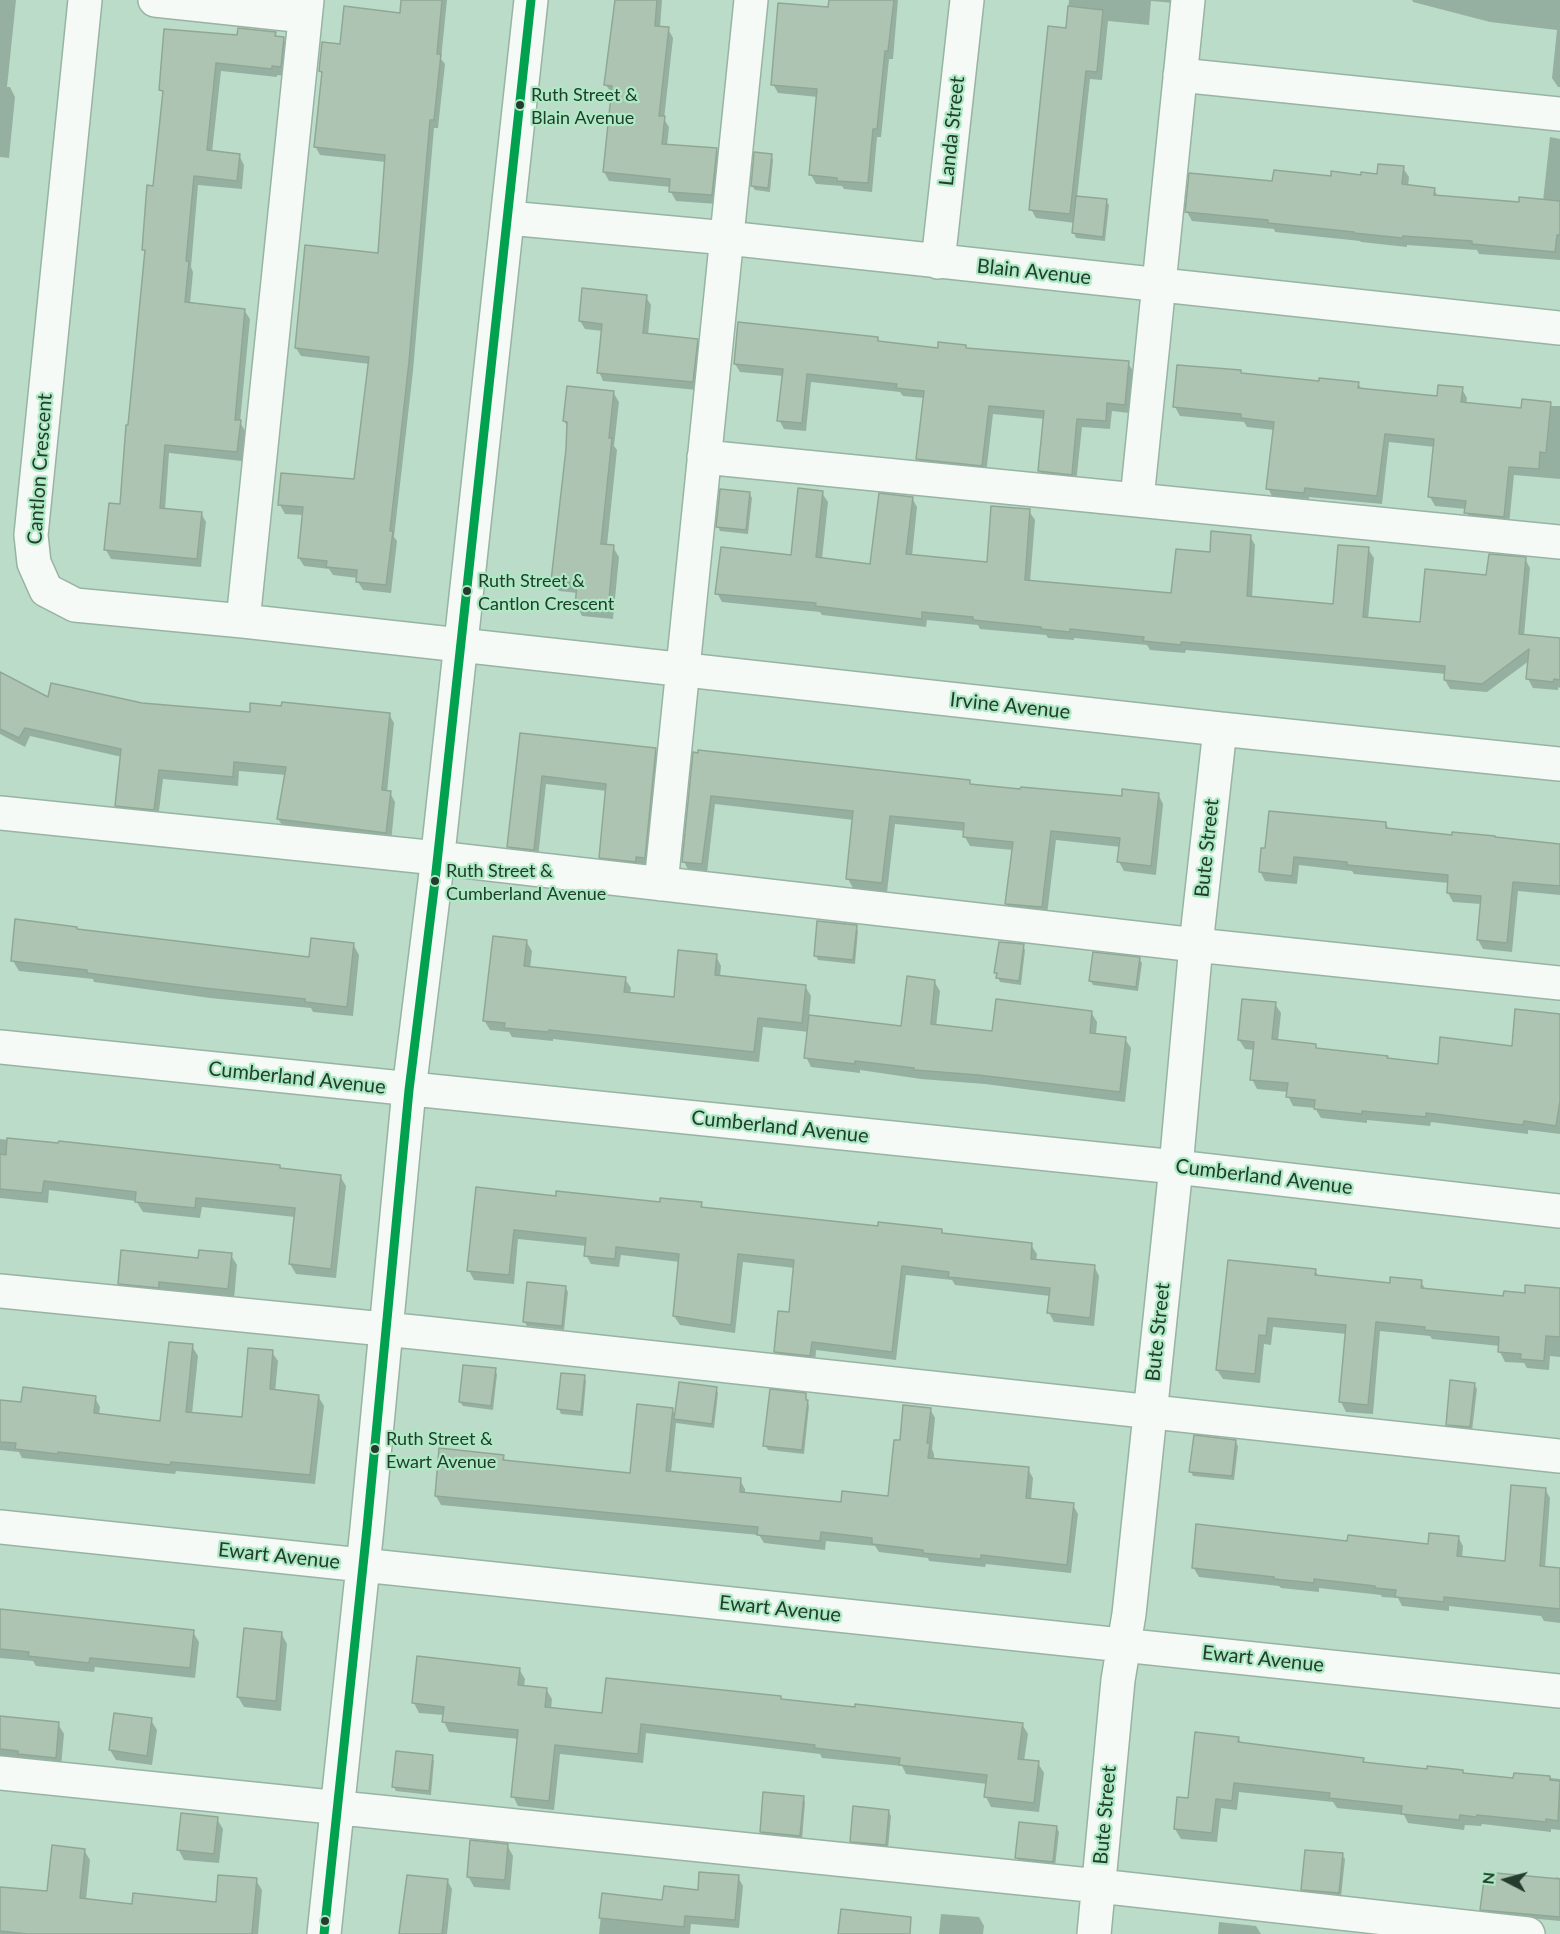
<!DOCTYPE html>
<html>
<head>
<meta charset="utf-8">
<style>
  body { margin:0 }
  #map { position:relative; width:1560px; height:1934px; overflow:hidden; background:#bbdcc8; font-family:Lato,sans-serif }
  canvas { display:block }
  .north { position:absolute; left:1476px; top:1850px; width:60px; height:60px; -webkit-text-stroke:4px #adeac4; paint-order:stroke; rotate:276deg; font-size:16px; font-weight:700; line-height:24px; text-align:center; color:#233c2d }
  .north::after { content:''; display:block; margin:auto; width:21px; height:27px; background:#233c2d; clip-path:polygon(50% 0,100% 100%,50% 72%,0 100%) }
</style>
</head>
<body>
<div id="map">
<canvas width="1560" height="1934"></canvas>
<div class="north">N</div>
</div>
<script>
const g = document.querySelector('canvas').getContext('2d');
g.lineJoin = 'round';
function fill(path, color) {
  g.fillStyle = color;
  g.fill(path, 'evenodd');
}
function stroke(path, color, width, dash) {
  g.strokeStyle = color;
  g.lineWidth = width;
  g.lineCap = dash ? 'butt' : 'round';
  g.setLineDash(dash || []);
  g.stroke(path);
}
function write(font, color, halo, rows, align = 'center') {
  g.font = font + ' Lato,sans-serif';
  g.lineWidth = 4.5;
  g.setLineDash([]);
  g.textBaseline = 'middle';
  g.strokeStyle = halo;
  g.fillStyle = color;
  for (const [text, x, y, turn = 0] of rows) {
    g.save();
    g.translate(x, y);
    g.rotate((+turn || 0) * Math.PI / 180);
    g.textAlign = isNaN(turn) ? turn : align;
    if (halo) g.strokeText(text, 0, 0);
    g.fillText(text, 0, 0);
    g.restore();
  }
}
fill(new Path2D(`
  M0,0H16L7,87H10L15,97L9,158L0,157Z
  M403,0H447L441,59L445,64L438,128H434L413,371L394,537L397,541L391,593L363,590L358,582V578L333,575L329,569L304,566L299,558L304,515L285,514L280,505L356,481L370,364L301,356L296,348L379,255L386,162L320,155L315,146L323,75L320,71L341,45L401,15Z
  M616,0H662L660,28L668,29L673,38L664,119L669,127L667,146L716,149L721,158L717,204L676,201L671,192V187L609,181L604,172L612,94L606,85Z
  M830,0H898L893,59H889L881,137H877L872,192L844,189L842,186L816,184L811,175L818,97L778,93L773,84L829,9Z
  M1069,0H1174V3L1151,1L1149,25L1108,21L1102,80L1090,79L1077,198L1106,201L1109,205L1105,241L1076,238L1074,233L1075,223L1036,218L1031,209L1066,30Z
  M1412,0H1560V87H1558L1552,78L1557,30L1490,22L1413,2Z
  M275,34L277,38L283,39L289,48L286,76L277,75V77L221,71L212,152L239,155L244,165L242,189L198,185L191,267L193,272L190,304L244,310L250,319L240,422L245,431L242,461L169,453L165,510L201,513L206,522L201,567L111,559L106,550L121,505L146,254L143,249L154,187L164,95L161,90L238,37Z
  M1550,137L1560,139V260L1479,254L1477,250L1407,245V247L1361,242L1360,241L1275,232L1274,229L1192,221L1187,212L1274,183L1378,175L1403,168L1409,177L1408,187L1434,189L1438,197L1520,204L1543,201Z
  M771,155L773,160L770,192L755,190L752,186Z
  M646,297L651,305L648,335L697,340L702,348L697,390L603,381L599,372L603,331L585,329L580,321Z
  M877,338L880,343L939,349L965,346L967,350L1128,363L1133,371L1129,413L1112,411L1110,429L1082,427L1076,483L1044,480L1040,471L1045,419L993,414L986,474L923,467L918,459L925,398L903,396L900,392L811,382L806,431L784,429L779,420L784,376L740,372L735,364Z
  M1241,374L1320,382L1358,383L1362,390L1439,398L1462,389L1467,398L1466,404L1522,409L1550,404L1551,406H1560V479L1514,475L1509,525L1471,522L1466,509L1435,506L1430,497L1435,447L1389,442L1382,504L1309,497V502L1273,498L1268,488L1275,430L1247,427L1244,422L1180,416L1175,407Z
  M613,392L619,402L614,446L617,450L607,545L613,547L619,557L613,619L582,616L577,606L578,593L559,591L553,581L568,427L564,421Z
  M749,493L752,498L748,534L720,531L718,526Z
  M822,493L828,502L822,559L872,565L912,498L917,507L912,556L988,564L1029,511L1035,520L1030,582L1172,594L1211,554L1250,536L1255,545L1252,598L1334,605L1368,549L1374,558L1368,619L1421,624L1488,576L1525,559L1530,568L1524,636L1560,640V688L1558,687V690L1533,688L1528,679L1529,661L1487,692L1450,689L1445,680L1446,674L1186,650L1185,653L1150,650L1147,645L1074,638V640L1048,638L1046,635L980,629L978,625L927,620L926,627L822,615L820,612L722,602L717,593L792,557Z
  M0,674L49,699L251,714H389L394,723L387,792L390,793L395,802L391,842L284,828L278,819L286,775L239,771L238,786L163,779L158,819L122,815L117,806L122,757L30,736L25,747L0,734Z
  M522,735L655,750L660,758L649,866H606L601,857L607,791L546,784L538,858L514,855L509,847Z
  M695,754L969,782L971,785L1123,797L1158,794L1163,804L1156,875L1124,871L1119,862L1121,847L1056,840L1047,915L1012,913L1007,904L1013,850L970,846L965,837V831L895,824L887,892L853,888L848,879L854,820L715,804L707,873L689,871L684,862Z
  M1386,823L1389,830L1560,845V895L1518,891L1512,952L1483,949L1478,940L1481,904L1453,902L1448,893L1449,883L1354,874L1352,871L1299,865L1297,884L1265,881L1260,871L1262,849Z
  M856,927L858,931L855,964L818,960L816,956Z
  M78,931L311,959L353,944L359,955L353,1016L313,1012L311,1008L210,998L94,982L93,979L19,971L13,961Z
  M526,941L532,951L530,969L625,979L631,988L630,994L675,999L716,956L721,966L720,977L805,986L811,996L809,1017L903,1028L934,981L940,991L936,1027L993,1033L1091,1012L1097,1022L1096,1035L1125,1039L1131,1048L1125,1102L985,1084L921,1079L860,1070V1073L811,1067L806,1057L809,1032L763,1027L759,1062L553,1039V1041L512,1037L509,1032L490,1030L484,1020Z
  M1023,946L1025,950L1021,985L1000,982L996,973Z
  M1139,959L1142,963L1138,991L1093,985L1090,980Z
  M1275,1004L1281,1013L1278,1041L1315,1045L1318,1050L1439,1065L1513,1048L1560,1016V1134L1528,1130V1134L1431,1122L1430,1126L1367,1120V1123L1321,1118L1315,1108L1293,1106L1288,1096V1092L1257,1089L1252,1079L1255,1050L1245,1049L1239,1040Z
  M0,1139L340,1176L346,1186L336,1278L296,1274L290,1264L295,1217L202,1207L200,1218L143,1212L136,1201L49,1190L48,1203L0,1198Z
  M477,1189L557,1197L661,1204H701L704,1209L879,1228L941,1230L944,1235L1031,1245L1037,1254L1036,1261L1094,1266L1099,1276L1094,1326L1054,1322L1049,1313L1050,1296L955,1285L952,1280L906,1275L896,1360L816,1350L815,1365L781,1361L776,1352L790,1314L795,1268L743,1262L735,1333L680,1325L674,1316L680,1262L621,1255L619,1267L591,1264L586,1255L587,1246L518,1239L514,1284L474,1280L469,1271Z
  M231,1255L237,1265L234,1299L125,1294L119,1283L199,1260Z
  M1315,1270L1319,1277L1391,1285L1421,1282L1426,1290L1504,1298L1560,1289V1357L1550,1356L1549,1370L1527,1368L1524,1363L1505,1362L1500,1352V1346L1432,1339L1430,1336L1380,1331L1373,1414L1346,1412L1341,1402L1347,1334L1273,1327L1271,1345L1264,1344L1260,1383L1223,1379L1217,1370Z
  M565,1287L568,1292L564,1330L527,1326L524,1321Z
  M192,1346L198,1356L192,1414L243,1419L272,1352L278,1361L275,1392L318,1396L324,1406L315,1484L176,1471L175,1474L22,1458L19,1452L0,1450V1401L23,1403L95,1398L100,1407L99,1415L162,1422Z
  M495,1370L497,1374L493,1410L463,1406L460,1402Z
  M584,1377L586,1381L583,1416L561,1414L559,1409Z
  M1474,1384L1477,1389L1472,1431L1450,1429L1447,1424Z
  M716,1388L718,1393L714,1428L676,1423L671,1473L740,1480L745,1489V1494L842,1504L889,1497L901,1442L930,1409L935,1418L932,1449L934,1454V1460L1028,1469L1033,1478L1031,1500L1073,1505L1078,1514L1071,1573L986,1564L985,1567L929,1561L928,1558L879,1552L875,1546L826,1541L825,1550L764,1543L759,1535L441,1505L436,1496L503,1456L506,1462L631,1475L672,1409L676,1416Z
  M805,1395L809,1406L804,1454L768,1450L765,1445Z
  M1235,1441L1238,1446L1234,1480L1193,1476L1191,1472Z
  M1545,1489L1550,1498L1545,1568L1560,1569V1623L1544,1621L1541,1616L1449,1606V1611L1402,1606L1398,1598L1382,1597L1381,1595L1319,1588V1592L1281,1588L1279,1586L1199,1577L1193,1567L1349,1543L1429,1545L1458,1537L1463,1546L1462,1558L1506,1562Z
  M0,1610L193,1632L199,1642L195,1678L95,1667L94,1672L36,1666L33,1661L0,1658Z
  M281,1633L287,1644L281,1711L244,1707L238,1697Z
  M519,1669L525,1679L524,1687L546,1689L552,1699L551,1709L603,1715L781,1700L1022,1724L1028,1734L1024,1761L1038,1763L1044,1773L1039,1812L991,1807L986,1797L987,1784L906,1774L902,1766L822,1758L820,1754L646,1733L643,1763L560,1754L554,1810L518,1806L513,1796L519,1739L449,1732L444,1722V1715L419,1713L414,1703Z
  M0,1716L58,1724L64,1734L61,1767L0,1761Z
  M151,1720L157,1730L152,1765L116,1760L110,1750Z
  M1238,1738L1242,1744L1363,1759L1365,1763L1428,1771H1462L1464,1775L1515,1780V1774L1560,1779V1830L1551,1829V1832L1482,1824L1481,1826L1465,1825L1464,1830L1408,1823L1404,1815L1337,1808L1333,1802L1239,1792L1237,1810L1221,1808L1217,1842L1181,1839L1175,1829L1189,1799Z
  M432,1757L434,1761L431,1795L396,1791L393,1786Z
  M803,1797L805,1802L802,1840L764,1837L761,1832Z
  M888,1811L891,1816L888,1849L854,1846L851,1841Z
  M217,1819L223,1829L219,1863L184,1860L178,1849Z
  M1056,1827L1059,1832L1055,1866L1020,1863L1017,1858Z
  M507,1845L513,1856L510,1890L474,1887L468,1876Z
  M84,1850L90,1860L86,1900L133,1905L217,1903L256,1880L262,1890L258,1934H0V1888L48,1893Z
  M1342,1855L1345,1859L1341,1897L1305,1894L1302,1889Z
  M738,1877L743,1886L739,1928L691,1924L690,1934H599L603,1895L663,1901L699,1891Z
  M1556,1877L1560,1878V1921L1485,1914L1482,1909L1555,1880Z
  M447,1880L452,1889L447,1934H400Z
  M941,1914L979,1917L984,1926L983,1934H939Z
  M1219,1922L1256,1926L1261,1934H1218Z`), '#0003');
const building = new Path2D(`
  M401,0H442L437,54H441L434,120H430L409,362L390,531H393L386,585L356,582L357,570L326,567L327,561L298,558L303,507L278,505L281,473L354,479L369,357L295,348L305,245L378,253L385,155L314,147L322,72L319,71L322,42L340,44L344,6L400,13Z
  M615,0H657L655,26L669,27L659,116H665L662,144L717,148L712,195L669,192L670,179L603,172L612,86L604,85Z
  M829,0H894L888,51H885L877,129H873L868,183L837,181V178L809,175L817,89L771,85L778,3L828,7Z
  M1068,6L1103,10L1097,72L1086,71L1070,214L1029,210L1048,26L1066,28Z
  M238,28L276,32L275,36L284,37L281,67L272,66V69L216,63L207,150L240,154L237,181L194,176L186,261H189L185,302L245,309L235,420H241L237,452L165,445L160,508L202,512L197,559L104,550L109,503L120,504L126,425H128L145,250H142L147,185L153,186L163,91L159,90L164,29L237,35Z
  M754,152L772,154L768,188L751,186Z
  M1378,164L1404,166L1402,184L1435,188L1434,195L1519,202V197L1560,201V235H1557L1555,252L1472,244V241L1403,236L1402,238L1354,233V232L1268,223V220L1185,212L1189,173L1272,181L1274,170L1331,176V171L1361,175V172L1377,174Z
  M1076,196L1107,199L1103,237L1072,233Z
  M582,288L647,295L643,333L698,339L693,382L597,373L602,324L579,321Z
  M738,322L878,337V341L938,348V342L966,345V348L1129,361L1125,405L1107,403L1106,421L1077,419L1072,475L1038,471L1044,411L989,406L982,466L916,459L924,391L896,388L897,384L807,374L802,423L777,421L783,369L734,364Z
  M1177,365L1241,370V373L1319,381V378L1359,382L1358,388L1437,396L1438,385L1463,387L1461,402L1521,408L1522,399L1551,402L1546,453L1540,452L1539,469L1509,467L1504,517L1464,513L1466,501L1428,497L1434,439L1385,434L1377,496L1305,488L1304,493L1266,489L1274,422L1241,418V414L1173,407Z
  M567,386L614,391L609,438H612L601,544L614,545L608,610L575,607L577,583L551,581L566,449L567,422L563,421Z
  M798,488L823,491L816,557L870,564L879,493L913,497L906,554L987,562L991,506L1030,509L1025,580L1171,593L1176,549L1210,552L1211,531L1251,535L1247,596L1333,604L1338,545L1369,547L1363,617L1420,622L1425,569L1486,575L1489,554L1526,557L1519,634L1560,638V680L1554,679L1553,682L1526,679L1529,649L1482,684L1444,680L1445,666L1181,642V645L1143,641L1144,637L1070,629V632L1041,629V627L973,620V617L922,612V619L815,606L816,603L715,594L721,547L791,555Z
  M720,489L750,492L746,530L716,527Z
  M0,672L48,697L51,683L142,703L250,712V703L281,706L282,702L390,713L382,790L391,791L386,833L277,819L286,767L234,762L233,777L159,770L154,810L115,806L121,749L25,728L19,738L0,729Z
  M520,733L656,748L645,858L636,857V862L599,858L606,784L542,776L534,850L507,847Z
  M698,750L924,775L970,780V784L1020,789L1021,787L1122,796V789L1159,793L1151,866L1117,862L1120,838L1051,831L1042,907L1005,904L1013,842L963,837L964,823L890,816L882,883L846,879L853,811L711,796L702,864L682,862L693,752L698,753Z
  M1269,811L1386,822V828L1452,835V832L1495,836V837L1560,844V886L1513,882L1507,943L1477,940L1481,896L1447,893L1448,875L1347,865V862L1294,857L1292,876L1259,872L1261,848H1265Z
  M15,919L77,927V929L309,957L311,938L354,943L347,1007L305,1002V999L204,988L87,973V970L11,961Z
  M817,921L857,925L853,960L814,956Z
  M493,936L527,940L524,966L626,977L624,992L674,997L678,950L717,954L715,975L806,985L802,1023L758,1018L754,1052L549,1030L548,1032L504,1028L505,1023L483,1021Z
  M999,942L1024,944L1019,981L996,978L997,973H994Z
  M1093,952L1140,957L1136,987L1089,981Z
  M907,976L935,980L931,1024L992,1031L996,999L1092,1011L1090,1033L1126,1037L1120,1092L978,1075L914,1070V1068L855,1061V1064L804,1058L809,1015L901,1026Z
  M1242,999L1276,1002L1272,1039L1316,1044V1048L1388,1056L1387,1058L1438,1064L1440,1037L1512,1046L1515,1009L1560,1014V1101L1556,1126L1524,1121L1523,1125L1426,1113V1117L1362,1111V1114L1314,1109L1315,1100L1286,1097L1288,1083L1250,1080L1254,1042L1238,1040Z
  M7,1138L58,1143L59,1141L280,1165V1168L341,1175L331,1269L289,1264L295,1208L196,1198L195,1208L135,1202L136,1192L44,1181L42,1193L0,1189V1154L6,1155Z
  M476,1187L556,1196V1191L660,1202V1198L702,1202L701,1207L878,1226V1222L942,1229V1233L1032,1243L1031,1259L1095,1265L1090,1318L1047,1313L1050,1288L948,1277L949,1272L902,1266L892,1352L812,1342L810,1356L774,1352L778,1311L789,1312L794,1260L738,1254L731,1325L673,1316L679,1254L616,1247L615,1259L584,1256L586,1238L514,1230L509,1275L467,1271Z
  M121,1250L198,1258L199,1250L232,1253L228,1289L159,1282V1288L118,1284Z
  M1228,1260L1316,1269L1315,1275L1390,1283V1277L1422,1280L1421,1288L1503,1296L1504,1291L1525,1293V1285L1560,1288V1337L1546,1336L1544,1361L1520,1359L1521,1354L1498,1352L1499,1337L1424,1330L1425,1327L1376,1322L1368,1405L1339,1402L1346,1325L1268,1318L1266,1336L1259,1335L1255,1374L1216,1370Z
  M527,1282L566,1286L562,1326L523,1322Z
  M169,1342L193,1344L186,1412L242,1417L248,1348L273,1350L270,1389L319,1395L310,1475L171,1462L170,1465L58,1452V1454L15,1449L16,1443L0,1442V1400L21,1402L23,1387L96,1396L94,1413L160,1421Z
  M463,1365L496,1368L491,1406L459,1402Z
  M561,1373L585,1375L581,1412L557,1409Z
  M1450,1380L1475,1383L1470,1427L1446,1425Z
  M679,1382L717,1387L712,1424L674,1419Z
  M770,1389L806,1393V1400H808L802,1450L763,1446Z
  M637,1404L673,1408L666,1471L741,1478L740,1492L841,1502L842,1491L888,1496L894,1440H900L903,1405L931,1408L927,1443H930L928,1458L1029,1467L1026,1498L1074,1503L1067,1565L981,1555V1559L923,1553V1550L872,1544V1538L821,1532L820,1541L757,1535L758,1527L435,1496L439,1448L504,1455L503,1460L630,1473Z
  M1194,1435L1236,1440L1232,1476L1189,1472Z
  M1511,1485L1546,1488L1540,1566L1560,1568V1609L1444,1597V1602L1395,1597L1396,1590L1375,1588V1586L1314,1579V1583L1274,1579V1577L1192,1568L1196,1524L1347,1541L1348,1535L1428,1544L1429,1533L1459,1536L1457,1556L1505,1561Z
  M0,1609L194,1630L190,1668L90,1658L89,1663L28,1656L29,1652L0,1649Z
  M244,1628L282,1632L276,1701L237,1697Z
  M417,1656L520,1668L518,1685L547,1688L545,1707L602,1713L606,1678L781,1696V1699L855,1707V1704L1023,1723L1018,1759L1039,1761L1034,1803L984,1797L987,1775L899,1765L900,1758L814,1748L815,1745L641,1724L638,1754L555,1745L549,1801L511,1797L518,1730L442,1722L444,1707L412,1703Z
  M114,1713L152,1718L147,1756L109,1750Z
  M0,1716L59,1722L56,1758L18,1754V1751L0,1749Z
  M1195,1732L1239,1737L1238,1742L1364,1758L1363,1762L1427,1769V1766L1463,1770V1773L1513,1778L1514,1773L1550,1776V1780L1560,1781L1558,1821L1546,1819V1822L1477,1815L1476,1817L1460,1815L1459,1820L1401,1814L1402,1806L1329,1798L1330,1793L1234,1783L1232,1801L1216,1799L1212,1833L1174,1829L1177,1797L1188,1798Z
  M396,1751L433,1755L429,1791L392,1787Z
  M763,1792L804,1796L800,1836L760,1832Z
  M853,1806L889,1810L886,1845L850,1842Z
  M181,1813L218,1817L214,1854L177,1850Z
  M1019,1822L1057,1826L1053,1862L1015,1858Z
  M470,1840L508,1844L505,1880L467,1877Z
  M52,1845L85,1849L80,1898L132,1904L133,1893L216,1902L218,1875L257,1878L252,1934H27L0,1931V1887L47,1891Z
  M1305,1850L1343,1853L1339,1893L1301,1890Z
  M699,1872L739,1875L735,1920L685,1916L684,1927L599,1918L602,1893L662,1900L664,1886L698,1890Z
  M1485,1872L1560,1879V1917L1480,1910Z
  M407,1875L448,1879L442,1934H399Z
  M841,1909L911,1917L910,1934H838Z`);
fill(building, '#aec4b2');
stroke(building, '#91a795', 1.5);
const minor = new Path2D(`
  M85,0L31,535L34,563L46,590L75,605L243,621L1220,729L1560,764
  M155,0L305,16
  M1180,75L1560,114
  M508,218L727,238L1560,328
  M938,262L967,0
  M704,457L1560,542
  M1137,499L1188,0
  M243,621L307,0
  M0,813L437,858L1196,945L1560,983
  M661,884L751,0
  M0,1047L1176,1167L1560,1211
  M0,1291L424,1333L1560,1456
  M0,1527L1560,1691
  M0,1773L1099,1886L1528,1934
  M324,1934L367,1528L409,1090L435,881L531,0
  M1094,1934L1118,1680L1129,1614L1176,1167L1196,945L1220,729`);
stroke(minor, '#98b3a3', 36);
stroke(minor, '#f5faf7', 33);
stroke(new Path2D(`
  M324,1934L367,1528L409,1090L435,881L531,0`), '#02a14f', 9);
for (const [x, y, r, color] of [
  [520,105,5,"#233c2d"],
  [467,591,5,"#233c2d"],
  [435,881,5,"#233c2d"],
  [375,1449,5,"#233c2d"],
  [325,1921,5,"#233c2d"]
]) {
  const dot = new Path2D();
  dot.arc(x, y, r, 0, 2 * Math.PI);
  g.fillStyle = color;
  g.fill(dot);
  stroke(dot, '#adeac4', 2);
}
write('18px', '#233c2d', '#adeac4', [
  ["Ruth Street &",531,95],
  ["Blain Avenue",531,118],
  ["Ruth Street &",478,581],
  ["Cantlon Crescent",478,604],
  ["Ruth Street &",446,871],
  ["Cumberland Avenue",446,894],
  ["Ruth Street &",386,1439],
  ["Ewart Avenue",386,1462]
], 'left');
write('20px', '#233c2d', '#adeac4', [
  ["Landa Street",952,131,-84],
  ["Blain Avenue",1034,272,6],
  ["Cantlon Crescent",40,469,-86],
  ["Irvine Avenue",1010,706,6],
  ["Bute Street",1207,848,-84],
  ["Cumberland Avenue",297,1078,6],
  ["Cumberland Avenue",780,1127,6],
  ["Cumberland Avenue",1264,1177,7],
  ["Bute Street",1158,1332,-84],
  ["Ewart Avenue",279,1556,6],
  ["Ewart Avenue",780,1609,6],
  ["Ewart Avenue",1263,1659,6],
  ["Bute Street",1105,1815,-85]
]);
</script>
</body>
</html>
